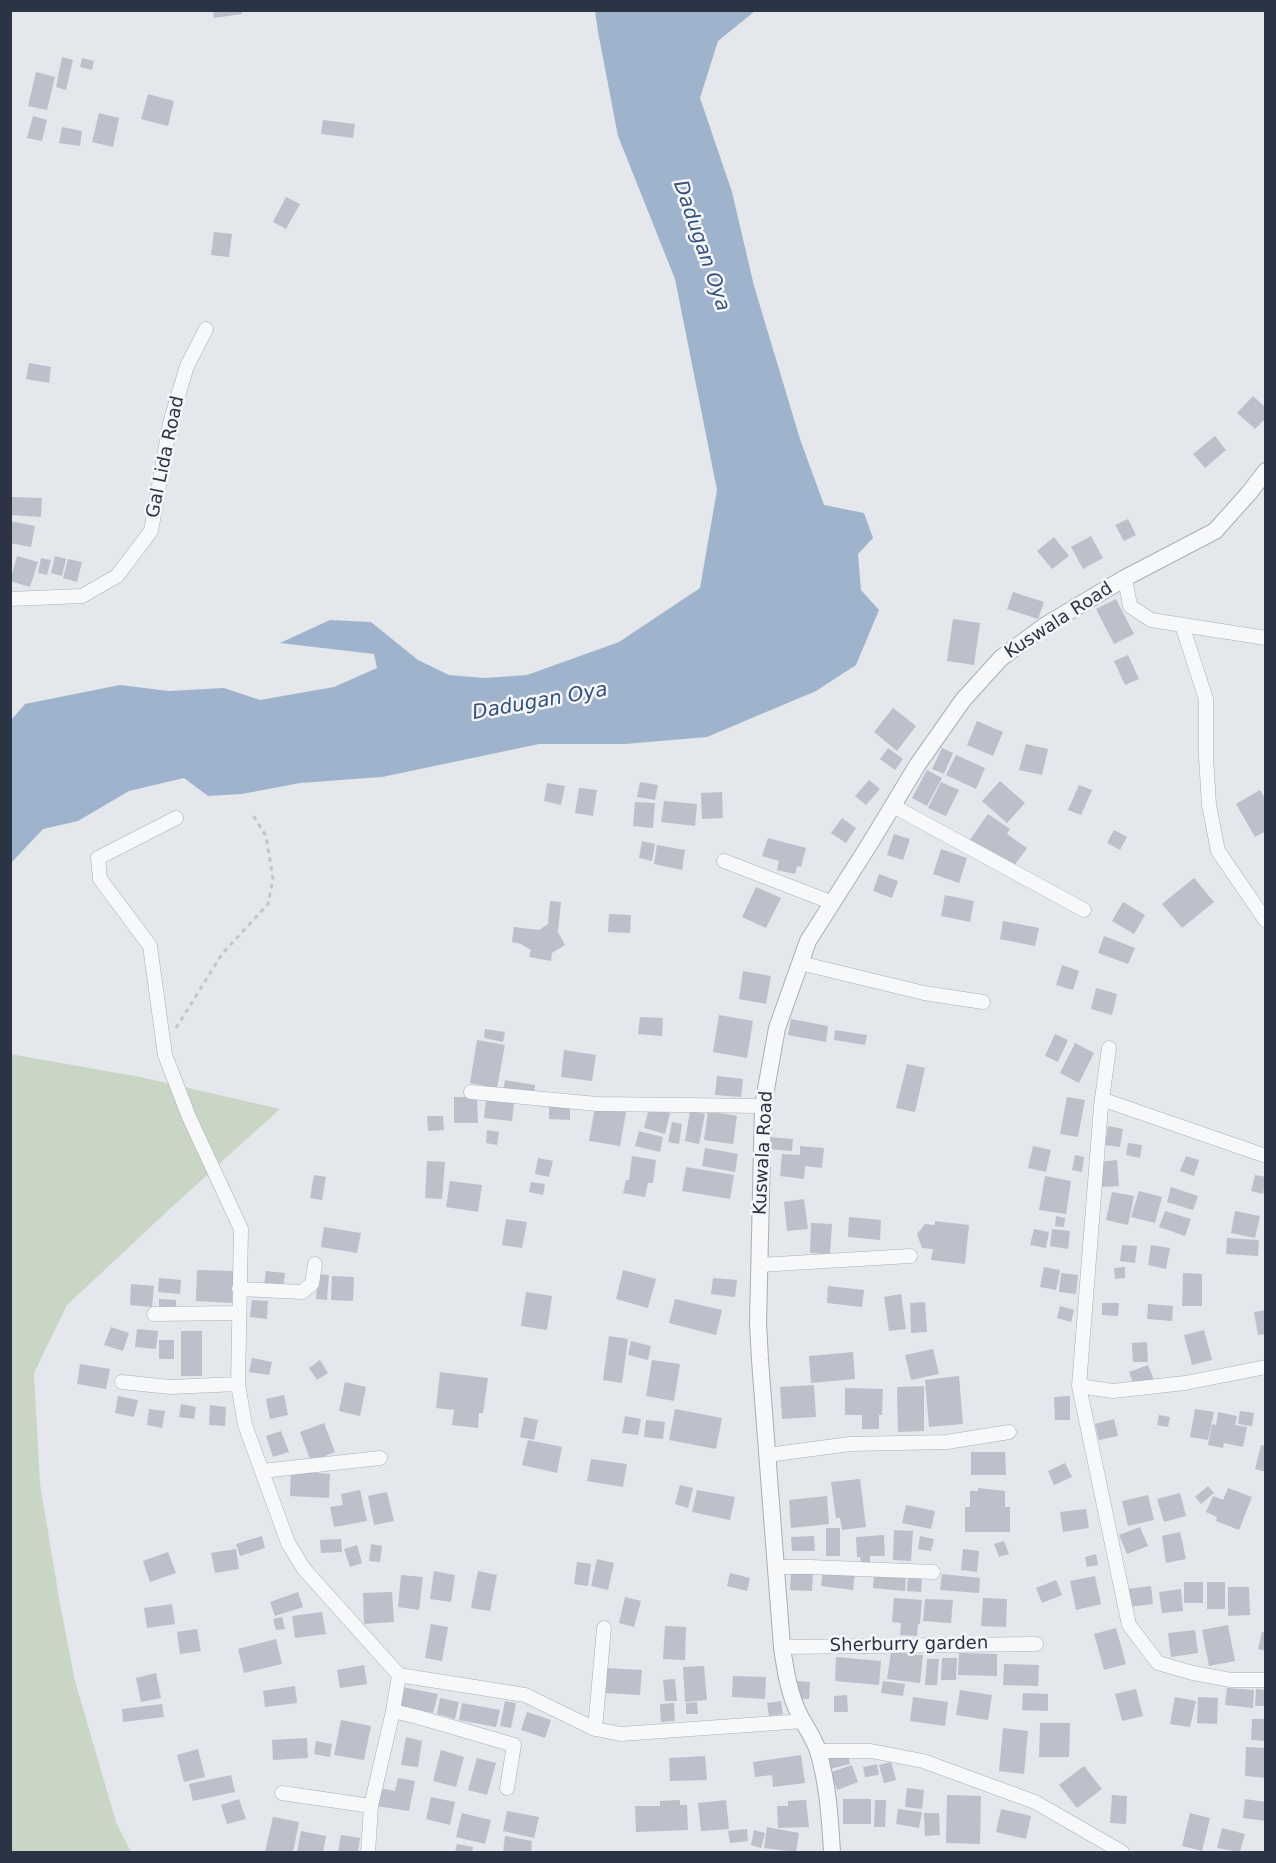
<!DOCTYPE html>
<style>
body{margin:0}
#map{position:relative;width:1276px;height:1863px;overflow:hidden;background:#e4e7ec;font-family:"DejaVu Sans",sans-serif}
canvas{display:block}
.frame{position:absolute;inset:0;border:12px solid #2b3445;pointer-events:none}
</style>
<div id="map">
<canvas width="1276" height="1863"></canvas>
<div class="frame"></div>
</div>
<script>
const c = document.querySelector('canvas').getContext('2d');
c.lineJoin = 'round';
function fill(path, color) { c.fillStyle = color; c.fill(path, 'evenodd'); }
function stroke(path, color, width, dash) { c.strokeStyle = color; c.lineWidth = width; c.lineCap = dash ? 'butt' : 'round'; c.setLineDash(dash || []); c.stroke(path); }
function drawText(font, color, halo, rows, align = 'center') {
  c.font = font + ' "DejaVu Sans",sans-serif'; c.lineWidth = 5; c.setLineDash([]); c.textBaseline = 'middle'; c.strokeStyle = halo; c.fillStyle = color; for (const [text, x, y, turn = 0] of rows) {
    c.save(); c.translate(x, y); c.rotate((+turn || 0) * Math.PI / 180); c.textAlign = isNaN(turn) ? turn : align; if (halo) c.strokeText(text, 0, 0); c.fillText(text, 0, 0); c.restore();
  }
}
fill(new Path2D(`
 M10,1054L140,1077L280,1109L173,1206L67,1305L34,1373L40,1484L60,1604L75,1681L116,1822L131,1852H11Z`), '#c9d6c5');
fill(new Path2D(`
 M595,11H755L718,41L700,98L732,192L754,286L800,439L824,505L864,513L873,538L858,554L861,590L879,610L856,665L816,691L707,737L625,744H539L382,777L300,783L242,794L208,796L184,778L129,791L78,821L43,829L11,863V720L25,704L120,685L169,691L224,688L260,700L334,687L377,668L374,654L280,643L330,620L371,622L418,660L449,675L485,678L527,675L619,642L700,588L717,490L675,279L618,136L598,32Z`), '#9fb4cc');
fill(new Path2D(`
 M213,10H242V14L214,18Z
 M62,57L73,60L66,90L56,87Z
 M82,58L94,61L92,70L80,67Z
 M36,72L55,77L47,110L28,106Z
 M148,94L174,101L168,126L141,119Z
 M99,113L119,118L113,147L92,142Z
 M33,116L47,120L42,141L27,138Z
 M323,120L355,124L353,138L321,134Z
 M62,127L82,131L80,146L59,143Z
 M286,197L300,204L286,229L273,222Z
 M214,232L232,234L229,257L211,255Z
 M29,363L51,367L49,383L26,379Z
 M1253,396L1266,408V418L1255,429L1237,413Z
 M1215,436L1226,450L1205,468L1193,454Z
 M10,497L42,498L41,517L10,515Z
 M1128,519L1136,535L1124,541L1115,525Z
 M10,521L35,526L31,547L10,543Z
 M1091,536L1103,558L1083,569L1071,547Z
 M1054,537L1069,556L1052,569L1037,551Z
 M17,556L38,562L30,587L10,581Z
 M55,556L66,559L62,576L51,573Z
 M41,558L51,560L47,575L38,573Z
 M68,559L82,562L77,582L63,578Z
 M1013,592L1044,602L1038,619L1007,609Z
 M1116,599L1134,634L1114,644L1096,609Z
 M953,619L980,623L974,665L947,661Z
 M1128,655L1139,679L1125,685L1114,661Z
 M893,708L916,726L897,751L874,732Z
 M977,721L1003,732L993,756L967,745Z
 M1026,744L1048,749L1042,775L1019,770Z
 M888,748L903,759L895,770L880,759Z
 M942,748L953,753L944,774L932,769Z
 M956,755L985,768L976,789L946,775Z
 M927,770L942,778L927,806L912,798Z
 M869,780L880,789L866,805L855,796Z
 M1000,781L1025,803L1007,823L982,801Z
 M640,782L658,785L655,800L637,797Z
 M941,782L959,790L946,816L928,808Z
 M547,783L565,786L561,805L544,801Z
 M1079,785L1092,790L1081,815L1068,810Z
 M579,788L597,790L593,816L575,813Z
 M1260,790L1266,800V831L1255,837L1236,804Z
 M722,792L723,818L702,819L701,793Z
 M664,801L697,804L695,826L661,822Z
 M635,802L655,803L653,828L633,826Z
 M988,814L1010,829L1007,834L1027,848L1012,869L969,841Z
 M842,818L856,828L846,843L831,833Z
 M1114,830L1127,837L1120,850L1107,843Z
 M894,834L910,839L903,860L887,855Z
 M768,838L806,848L801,867L797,866L795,874L777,870L779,861L762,856Z
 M642,841L655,844L652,861L639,858Z
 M657,845L685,850L682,870L654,864Z
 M941,849L967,858L959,883L933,874Z
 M879,874L898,881L892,898L873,891Z
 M1194,878L1214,902L1182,928L1162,904Z
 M756,887L781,898L766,928L742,917Z
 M945,895L974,901L970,922L941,916Z
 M550,901L561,902L558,931H556L558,932L565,945L552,953L551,961L529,957L531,950L521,944L512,942L514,927L539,930L548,924Z
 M1123,902L1145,915L1134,934L1112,921Z
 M609,914L631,915L630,933L608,932Z
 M1003,921L1039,928L1035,946L1000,939Z
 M1104,936L1135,948L1128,964L1098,953Z
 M1062,965L1079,971L1073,990L1056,985Z
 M743,971L771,976L766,1004L739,999Z
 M1096,988L1117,994L1112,1015L1091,1009Z
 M719,1015L753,1021L747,1058L713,1052Z
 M640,1017L663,1018L662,1036L638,1034Z
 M791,1019L828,1026L826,1042L788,1035Z
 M485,1029L505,1032L503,1042L484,1038Z
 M835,1030L867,1035L865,1045L834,1040Z
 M1055,1034L1068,1040L1058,1062L1045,1056Z
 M477,1040L505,1045L497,1088L470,1083Z
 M1075,1043L1094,1053L1079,1083L1060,1073Z
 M564,1050L596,1055L592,1081L561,1077Z
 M907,1064L925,1068L915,1112L896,1108Z
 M717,1076L743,1079L741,1097L715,1095Z
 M505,1080L535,1085L534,1095L503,1090Z
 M454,1097H477L478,1123H454Z
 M1067,1097L1085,1100L1078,1137L1060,1134Z
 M486,1100L514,1103L512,1121L484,1118Z
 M549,1104L570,1105V1120L549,1119Z
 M595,1107L626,1112L620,1146L589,1141Z
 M649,1108L670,1113L665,1134L644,1128Z
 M690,1111L705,1114L699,1144L685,1141Z
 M708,1111L737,1116L733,1144L704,1140Z
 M427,1116H443L444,1130L428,1131Z
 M672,1122L682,1124L679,1144L668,1142Z
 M1108,1126L1123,1129L1120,1147L1105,1145Z
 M487,1130L499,1132L497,1145L486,1143Z
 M639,1131L663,1137L660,1152L635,1146Z
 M770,1137L793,1139L792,1151L769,1149Z
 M1128,1143L1142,1145L1140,1158L1126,1155Z
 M800,1146L824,1148L822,1168L805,1166L804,1179L780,1176L782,1154L800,1155Z
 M1033,1146L1051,1150L1046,1172L1028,1168Z
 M705,1148L738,1154L735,1172L702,1166Z
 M1075,1155L1084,1157L1082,1172L1072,1170Z
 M632,1156L656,1160L653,1183H648L645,1197L623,1193L626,1180H629Z
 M1186,1156L1199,1160L1194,1176L1180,1171Z
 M538,1158L553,1161L549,1177L535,1174Z
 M1117,1160L1119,1186L1101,1187L1099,1162Z
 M427,1161L445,1162L442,1199L425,1198Z
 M686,1167L734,1175L730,1199L682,1191Z
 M314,1175L326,1177L322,1200L310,1198Z
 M1255,1175L1266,1177L1263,1194L1251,1191Z
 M1045,1176L1071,1181L1066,1214L1039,1210Z
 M450,1181L482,1185L478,1212L446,1207Z
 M531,1182L545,1184L543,1195L529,1192Z
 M1171,1187L1198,1196L1193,1210L1167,1202Z
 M1139,1191L1162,1197L1155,1223L1131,1217Z
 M1112,1192L1134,1196L1128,1225L1106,1220Z
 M804,1199L808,1229L787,1231L784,1202Z
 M1165,1211L1191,1219L1185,1236L1159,1227Z
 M1235,1211L1260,1216L1255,1238L1231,1233Z
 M1056,1216L1065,1218L1064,1227L1055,1226Z
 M849,1217L881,1220L880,1240L848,1237Z
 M506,1219L527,1222L522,1248L502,1245Z
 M935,1221L969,1225L965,1264L931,1260L933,1249L922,1248L917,1234L925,1224L935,1225Z
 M811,1223L832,1224L830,1254L810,1253Z
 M324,1227L361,1233L357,1253L321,1247Z
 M1034,1229L1049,1232L1046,1248L1030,1245Z
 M1052,1229L1070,1231L1068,1249L1050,1246Z
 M1227,1238L1259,1240L1258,1256L1226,1254Z
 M1122,1245L1137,1246L1135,1263L1120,1261Z
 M1151,1245L1170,1248L1166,1269L1148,1265Z
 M1044,1267L1060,1270L1056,1290L1040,1287Z
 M1125,1267V1278L1115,1279L1114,1268Z
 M197,1270L234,1271L233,1303L196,1301Z
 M623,1270L656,1279L648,1308L616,1299Z
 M266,1271L285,1273L283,1287L264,1285Z
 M1061,1273L1078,1275L1076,1294L1059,1292Z
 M1183,1273L1202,1274V1306H1182Z
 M318,1274L329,1275L327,1300L316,1299Z
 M332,1276L354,1277L353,1301L331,1300Z
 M159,1278L181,1280L180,1294L158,1292Z
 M713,1278L737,1280L735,1297L711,1294Z
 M131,1284L154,1286L152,1307L130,1305Z
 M828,1286L864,1290L862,1307L827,1303Z
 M526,1292L552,1296L547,1330L521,1326Z
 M901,1294L906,1329L889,1331L884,1297Z
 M159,1299L176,1300V1310L159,1309Z
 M675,1299L722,1310L716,1335L669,1323Z
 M252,1300L268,1301L267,1319L250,1317Z
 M925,1302L927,1332L911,1333L910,1303Z
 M1102,1303H1119L1118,1316L1102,1315Z
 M1148,1304L1173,1306L1172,1321L1147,1319Z
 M1060,1306L1074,1310L1071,1322L1057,1318Z
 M1266,1310V1334L1258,1335L1254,1312Z
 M111,1327L129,1333L123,1351L104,1345Z
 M137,1329L158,1331L156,1349L135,1347Z
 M1204,1330L1212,1360L1192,1365L1184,1335Z
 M181,1331H202V1376H181Z
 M609,1336L628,1339L622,1383L603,1380Z
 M159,1340H174V1359H159Z
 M631,1341L651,1346L648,1360L628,1355Z
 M1147,1342L1148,1362H1133L1132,1343Z
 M933,1349L939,1374L911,1380L905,1355Z
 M853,1352L855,1379L811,1383L809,1356Z
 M252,1358L272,1362L269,1375L249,1372Z
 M320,1360L328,1373L317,1380L309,1368Z
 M652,1360L680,1364L674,1401L646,1396Z
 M80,1364L110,1369L106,1389L77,1384Z
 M1148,1365L1154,1380L1135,1388L1129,1372Z
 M440,1372L488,1378L483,1413H479L478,1428L452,1425L454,1410L436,1408Z
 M959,1376L963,1424L929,1427L925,1380Z
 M345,1382L366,1387L360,1416L339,1411Z
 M814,1385L816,1417L782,1419L780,1387Z
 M924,1386V1431L898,1432L897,1387Z
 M845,1388L883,1389L882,1415H879V1429H862V1415H845Z
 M284,1395L288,1415L270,1419L266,1399Z
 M118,1396L138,1400L134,1417L115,1413Z
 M1070,1396V1420H1055L1054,1397Z
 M181,1404L196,1407L194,1419L179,1417Z
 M210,1405L226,1407L225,1426L209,1425Z
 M149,1409L165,1411L162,1428L147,1425Z
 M675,1409L722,1418L716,1449L669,1440Z
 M1195,1409L1214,1412L1208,1440L1190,1437Z
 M1240,1411L1254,1413L1252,1426L1238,1424Z
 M1218,1412L1237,1416L1235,1425L1247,1427L1243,1447L1224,1443L1223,1448L1208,1445L1212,1424L1216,1425Z
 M1159,1415L1170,1417L1168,1427L1157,1425Z
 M625,1416L641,1419L638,1435L622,1433Z
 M524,1417L538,1420L534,1440L520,1437Z
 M1114,1419L1118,1436L1099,1440L1095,1424Z
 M646,1420L665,1422L663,1439L644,1437Z
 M324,1423L335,1452L311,1462L300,1432Z
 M281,1431L289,1452L273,1457L266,1436Z
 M528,1440L562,1447L557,1473L522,1465Z
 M1261,1445L1266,1446V1472L1255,1469Z
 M971,1452H1005L1006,1475H971Z
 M591,1459L627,1464L623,1487L587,1481Z
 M1065,1463L1072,1477L1054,1485L1048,1471Z
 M291,1471L330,1474L329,1498L290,1496Z
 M860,1479L866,1527L842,1530L840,1518H836L831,1482Z
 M680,1485L693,1488L688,1508L675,1504Z
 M1208,1486L1214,1493L1201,1504L1195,1497Z
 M978,1488L1005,1491V1507H1010V1532H965V1507H970V1491H978Z
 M1228,1488L1252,1497L1239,1530L1216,1521L1217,1517L1206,1512L1213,1496L1223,1500Z
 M360,1490L367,1521L334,1527L330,1507L343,1505L341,1494Z
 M697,1490L735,1497L730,1520L692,1512Z
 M387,1492L394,1521L374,1525L368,1496Z
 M1180,1493L1186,1516L1164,1522L1157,1499Z
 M1148,1495L1154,1520L1128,1526L1122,1501Z
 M827,1496L829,1524L791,1528L789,1500Z
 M906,1505L935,1511L931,1529L902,1523Z
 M1086,1509L1089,1528L1063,1532L1060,1512Z
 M1140,1527L1148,1546L1127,1554L1119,1535Z
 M826,1528H840V1556H826Z
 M894,1530L913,1531L911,1561L893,1560Z
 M1180,1532L1186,1559L1166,1563L1162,1536Z
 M884,1535L885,1556H870V1564H861L860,1557H857L856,1537Z
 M262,1536L265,1548L240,1556L236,1544Z
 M814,1536L815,1551H792L791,1537Z
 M920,1536L934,1539L931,1551L918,1549Z
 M341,1539L342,1552L321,1553L320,1540Z
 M1004,1541L1009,1554L999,1557L994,1544Z
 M371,1544L382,1546L380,1562L369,1561Z
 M357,1545L362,1563L350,1567L344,1549Z
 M236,1549L239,1569L215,1573L211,1553Z
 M963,1549L979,1551L977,1572L961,1570Z
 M168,1552L176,1573L150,1582L143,1561Z
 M1096,1554L1098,1565L1087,1567L1085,1557Z
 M597,1559L614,1563L608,1590L591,1586Z
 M577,1562L591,1564L588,1586L574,1584Z
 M823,1569L855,1573L853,1590L821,1586Z
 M434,1571L455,1575L451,1602L430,1599Z
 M478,1571L497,1575L490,1611L471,1608Z
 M791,1571L813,1572L812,1591L790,1590Z
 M730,1573L750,1578L747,1591L727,1586Z
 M874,1573L906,1575L905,1591L873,1588Z
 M942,1574L980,1578L979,1593L940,1590Z
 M401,1575L423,1577L419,1610L398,1607Z
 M908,1575L922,1577L921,1592L907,1591Z
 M1095,1576L1101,1604L1076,1610L1070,1581Z
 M1056,1580L1062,1595L1042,1603L1036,1588Z
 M1184,1582H1203V1603H1184Z
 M1207,1582H1225V1609H1207Z
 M1151,1586L1153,1604L1129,1607L1127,1589Z
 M1228,1587H1249L1250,1615L1228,1616Z
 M1181,1589L1183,1611L1162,1613L1159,1592Z
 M298,1592L303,1607L275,1616L270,1602Z
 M392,1592L394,1622L364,1624L363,1593Z
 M625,1597L641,1601L634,1627L619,1623Z
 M894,1598L922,1600L920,1624H918L917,1636L900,1635L901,1623L892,1622Z
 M983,1598L1007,1599L1006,1627L981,1626Z
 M925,1599L953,1600L951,1623L923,1621Z
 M172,1604L175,1624L147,1628L144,1608Z
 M322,1612L326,1634L295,1638L292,1616Z
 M282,1617L285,1629L276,1630L273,1619Z
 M431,1624L448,1627L442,1661L425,1658Z
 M1228,1625L1235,1661L1209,1666L1202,1630Z
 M665,1626L686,1627L685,1660L663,1659Z
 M1116,1628L1126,1664L1104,1670L1094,1634Z
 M197,1629L201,1651L180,1654L177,1632Z
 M1195,1630L1198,1653L1171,1657L1168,1633Z
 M1262,1632L1266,1633V1651L1258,1649Z
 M276,1639L282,1664L244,1673L238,1649Z
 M891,1652L923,1655L920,1683L887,1679Z
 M959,1653L997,1654V1676L958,1675Z
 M836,1657L881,1661L879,1685L835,1681Z
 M942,1658H957L956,1680H941Z
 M927,1659H939L937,1685H925Z
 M1004,1664L1039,1665L1038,1686L1003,1685Z
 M364,1665L367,1684L340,1688L337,1670Z
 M704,1666L707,1700L685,1702L683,1667Z
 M607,1668L642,1670L640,1695L606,1693Z
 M156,1673L161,1698L141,1702L136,1678Z
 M733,1676L766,1677L765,1699L732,1697Z
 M675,1679L677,1701H665L663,1680Z
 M797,1681L810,1682L809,1699H797Z
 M883,1681L905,1684L903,1696L881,1693Z
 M295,1686L297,1703L265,1707L263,1691Z
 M402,1687L438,1694L433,1713L397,1705Z
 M1227,1688L1254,1690L1253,1708L1225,1705Z
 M1136,1689L1143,1716L1122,1721L1115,1694Z
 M1256,1689L1266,1690V1706H1255Z
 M960,1690L992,1695L988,1720L956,1715Z
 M1023,1693L1048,1694V1711L1022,1710Z
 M847,1695L848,1712H834V1696Z
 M913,1697L948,1702L945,1726L910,1721Z
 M1175,1697L1196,1701L1190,1727L1170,1724Z
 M1198,1697L1218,1698L1217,1724L1197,1723Z
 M440,1698L459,1702L455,1719L437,1714Z
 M505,1701L516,1703L511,1728L500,1726Z
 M781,1701L783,1714L769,1716L767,1703Z
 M697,1702L698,1714H686V1703Z
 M462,1703L500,1710L496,1727L459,1720Z
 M674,1703L675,1721L661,1722L660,1704Z
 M162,1704L164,1717L123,1722L122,1709Z
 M527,1712L551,1720L545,1738L521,1730Z
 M1252,1719H1266V1741L1251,1740Z
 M341,1720L371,1726L364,1760L334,1755Z
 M1040,1723H1070L1069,1757H1039Z
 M1003,1728L1028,1731L1024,1774L999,1771Z
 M406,1737L422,1741L418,1767L401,1765Z
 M307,1738L308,1758L273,1760L272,1740Z
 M316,1741L332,1744L330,1757L314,1754Z
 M1246,1747L1266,1748V1778L1245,1776Z
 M198,1749L205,1777L184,1782L177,1755Z
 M441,1750L464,1757L456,1787L433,1781Z
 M848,1754L850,1764L830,1769L827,1759Z
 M801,1755L805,1783L773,1787L772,1775L755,1777L753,1762Z
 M705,1756L707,1780L670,1781L669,1758Z
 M477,1758L496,1763L487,1795L468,1790Z
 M891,1762L896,1780L884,1783L879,1765Z
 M877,1764L879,1775L865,1777L863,1767Z
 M852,1765L858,1782L837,1790L831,1772Z
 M1084,1766L1102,1789L1077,1808L1059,1785Z
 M231,1775L235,1792L193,1801L189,1784Z
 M398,1778L415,1781L409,1811L376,1806L379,1788L395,1791Z
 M907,1788L924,1790L922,1809L905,1807Z
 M947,1795L981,1796L980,1844L946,1843Z
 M1112,1795L1127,1796L1126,1824L1110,1823Z
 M431,1797L455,1802L450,1825L426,1819Z
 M239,1799L246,1819L227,1824L221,1805Z
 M843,1799H871V1824H843Z
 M1245,1799L1266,1802V1821L1243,1818Z
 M680,1800V1805H687L688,1830L636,1832L635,1806H660V1801Z
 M726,1800L729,1829L701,1831L698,1803Z
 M806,1800L809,1827L778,1828L777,1806H788V1801Z
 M875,1800H886L885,1827H874Z
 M898,1809L922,1812L919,1828L896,1824Z
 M1001,1809L1031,1816L1026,1839L996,1832Z
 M507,1811L539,1817L534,1838L503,1831Z
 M462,1813L491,1820L485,1844L456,1837Z
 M924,1813H939L940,1835L925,1836Z
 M1190,1813L1210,1818L1202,1851L1182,1846Z
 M273,1817L299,1822L293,1852H265Z
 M767,1827L799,1833L796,1852L764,1848Z
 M1222,1828L1245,1834L1240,1852L1217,1848Z
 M747,1829L748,1841L730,1843L728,1831Z
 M754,1830L765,1833L761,1848L751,1845Z
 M301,1831L326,1836L323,1852H297Z
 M341,1835L360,1838L358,1852H338Z
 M505,1836L532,1841L531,1852H503Z
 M457,1844L473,1847L472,1852H455Z`), '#bbc0ca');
const minor = new Path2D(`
 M1125,578L1130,606L1151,620L1266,638
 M10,599L82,596L117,576L151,531L170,423L187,366L206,329
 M1182,625L1206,699V756L1209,805L1218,851L1266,921
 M893,806L1084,910
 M176,818L98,858L100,879L150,946L165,1055L189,1117L241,1229L238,1384L245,1425L288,1543L304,1569L399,1675L525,1695L595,1729L621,1734L804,1721
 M724,861L833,903
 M800,963L924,993L983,1002
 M1109,1048L1101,1106L1079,1386L1129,1625L1158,1663L1193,1673L1231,1680H1266
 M471,1092L597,1104L763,1106
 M1101,1106L1107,1101L1266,1156
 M759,1265L910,1256
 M239,1289L302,1292L312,1284L315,1264
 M154,1314L239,1313
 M122,1382L170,1387L238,1384
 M1079,1386L1113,1391L1185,1383L1266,1367
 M768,1455L850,1444L947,1442L1009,1432
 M262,1471L380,1458
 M775,1567H810L933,1572
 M782,1647L1036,1644
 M393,1711L418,1717L514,1745L507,1788
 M595,1729L604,1628
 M818,1751H871L923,1761L1035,1802L1122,1852
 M282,1793L371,1806
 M368,1852L371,1806L393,1711L399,1675`);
const tertiary = new Path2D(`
 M832,1852C830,1819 828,1784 818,1751C814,1738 805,1726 799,1714C789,1694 785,1669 782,1647L760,1360L758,1323L763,1106L777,1028L808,941L869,845L918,764L963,700L1001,658L1046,625L1125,578L1215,531L1249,493L1266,471`);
stroke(minor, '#a9aeb7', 15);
stroke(tertiary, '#a9aeb7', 18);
stroke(new Path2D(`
 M176,1028L222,954L268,904L273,879L266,836L253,815`), '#c2c5cb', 3, [4.5, 4.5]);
stroke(minor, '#f7f8fa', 14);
stroke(tertiary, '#f7f8fa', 16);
drawText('18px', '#2b3445', '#f4f6f9', [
 ["Gal Lida Road",166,457,-78],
 ["Kuswala Road",1059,621,-33],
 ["Kuswala Road",764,1153,-87],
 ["Sherburry garden",909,1645,-1]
]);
drawText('italic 20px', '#34527a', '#f4f6f9', [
 ["Dadugan Oya",701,246,71],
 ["Dadugan Oya",540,702,-10]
]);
</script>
